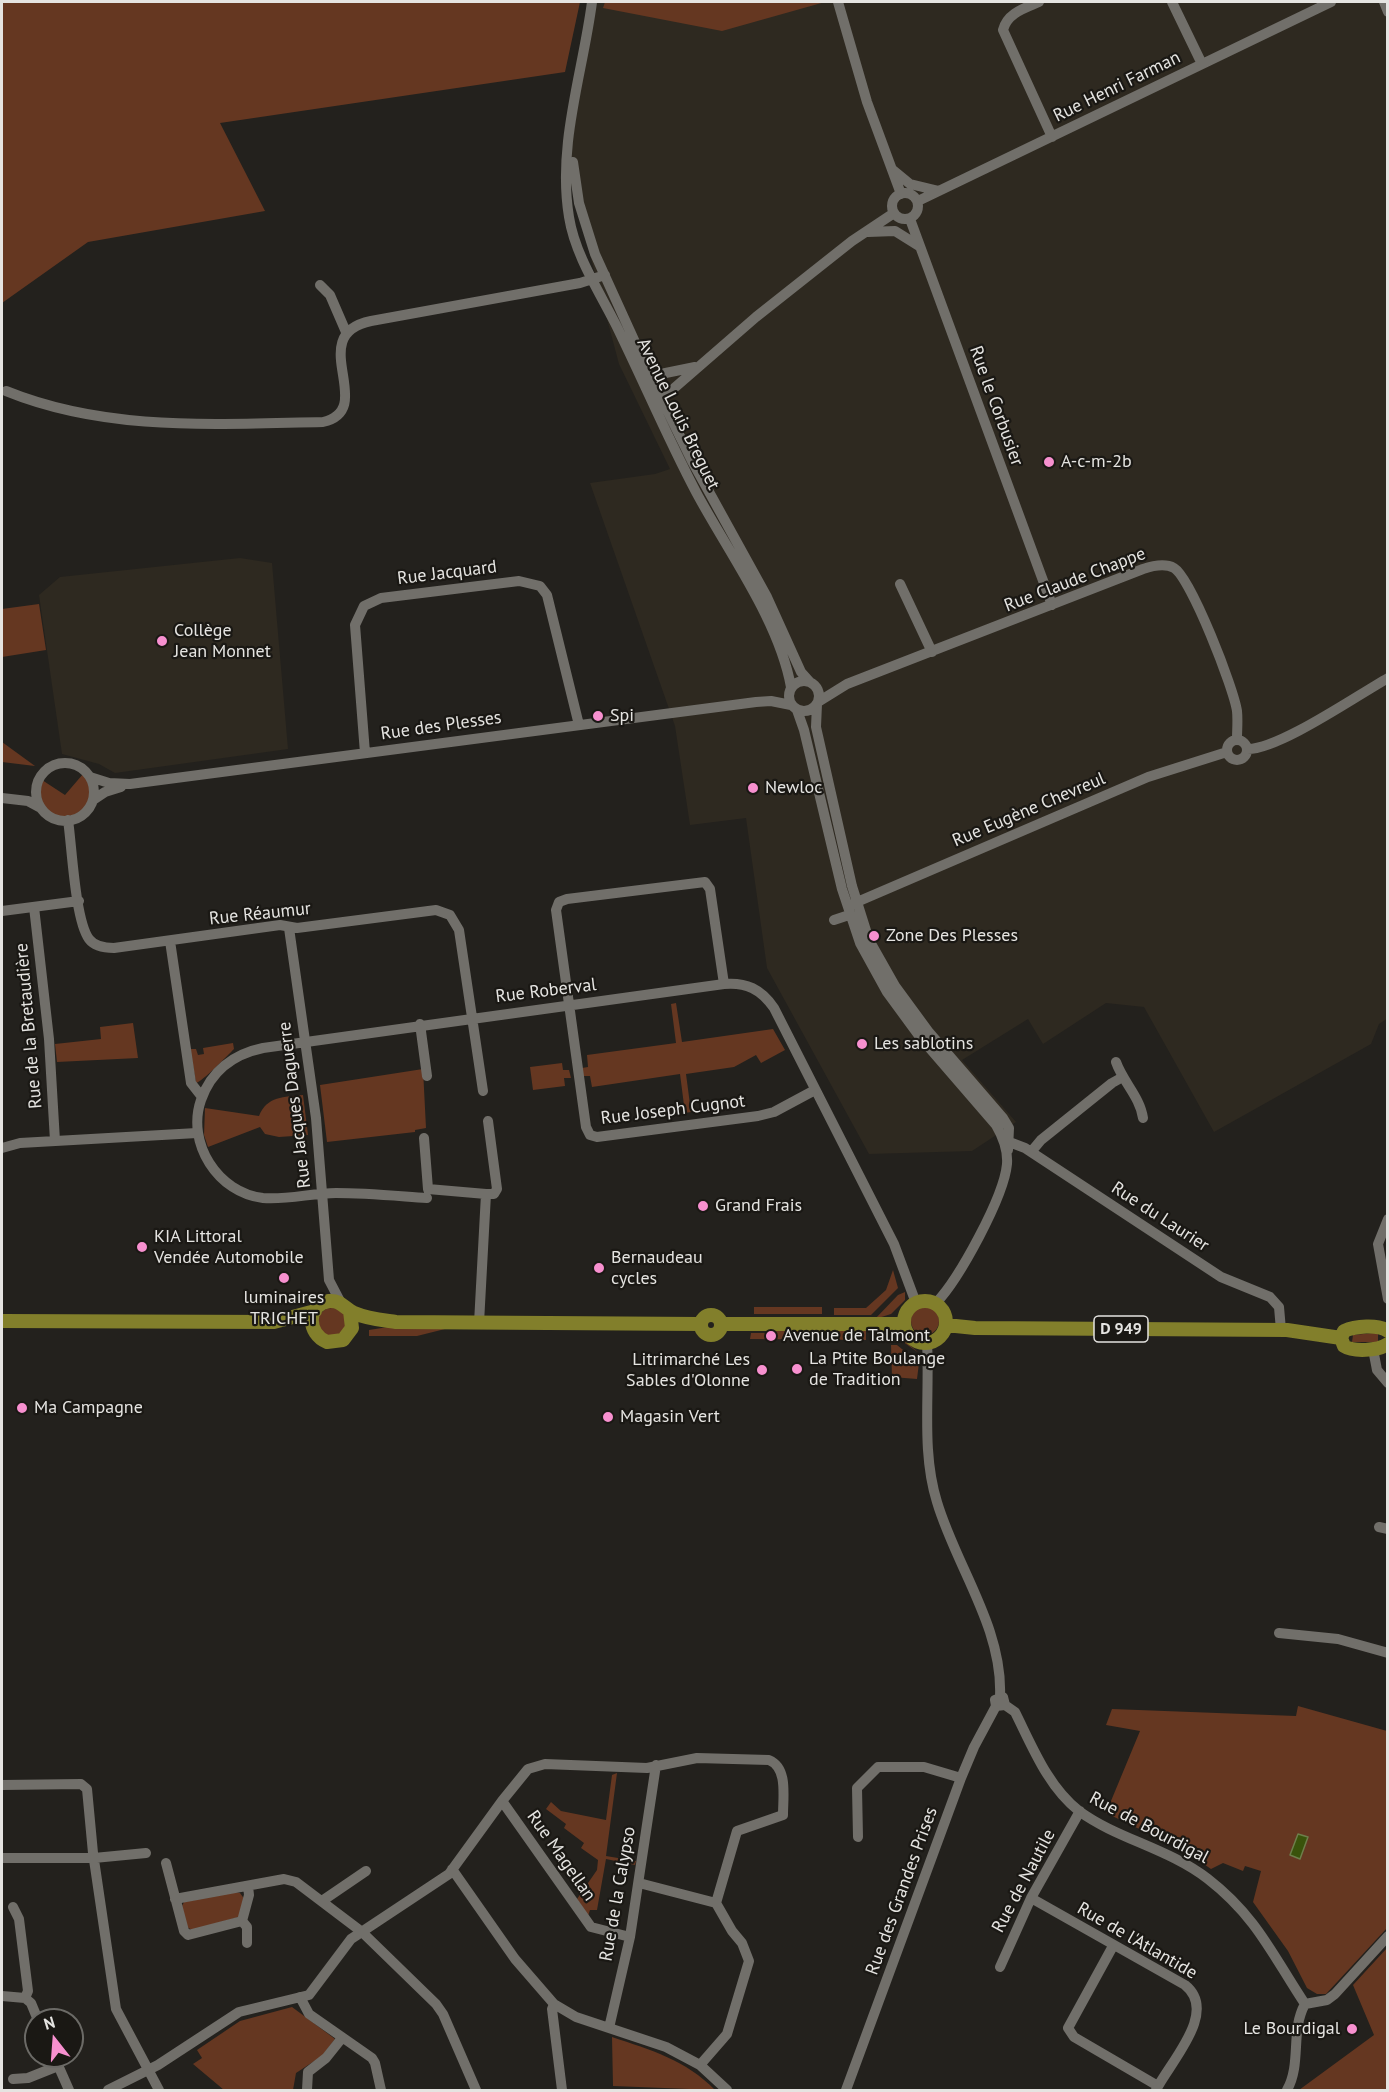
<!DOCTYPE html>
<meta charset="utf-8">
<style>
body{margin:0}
#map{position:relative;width:1389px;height:2092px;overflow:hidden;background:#23211d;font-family:"PT Sans",sans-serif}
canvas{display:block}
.frame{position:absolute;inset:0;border:3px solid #e5e4e1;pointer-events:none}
.north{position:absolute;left:24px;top:2008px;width:60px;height:60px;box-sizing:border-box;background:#1a1814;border:2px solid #6b6a66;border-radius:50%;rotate:343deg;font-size:16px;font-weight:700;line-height:24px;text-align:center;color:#e5e4e1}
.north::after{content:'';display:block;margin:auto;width:21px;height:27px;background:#f790cf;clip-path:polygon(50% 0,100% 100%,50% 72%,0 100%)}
</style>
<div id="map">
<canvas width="1389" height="2092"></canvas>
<div class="frame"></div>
<div class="north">N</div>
</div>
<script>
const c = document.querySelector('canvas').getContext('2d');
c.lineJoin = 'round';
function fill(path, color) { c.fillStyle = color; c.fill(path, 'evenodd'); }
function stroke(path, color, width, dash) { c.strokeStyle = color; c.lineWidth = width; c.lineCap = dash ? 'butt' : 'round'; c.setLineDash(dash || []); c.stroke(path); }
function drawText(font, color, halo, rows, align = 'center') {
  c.font = font + ' "PT Sans",sans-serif'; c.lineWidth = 4.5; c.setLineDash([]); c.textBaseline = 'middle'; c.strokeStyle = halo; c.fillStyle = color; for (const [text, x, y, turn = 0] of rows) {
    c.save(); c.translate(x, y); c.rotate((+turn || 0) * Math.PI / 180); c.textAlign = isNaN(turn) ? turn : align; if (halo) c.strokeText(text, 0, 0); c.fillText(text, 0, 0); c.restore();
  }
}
fill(new Path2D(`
 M592,2H1387L1388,1018L1379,1024L1371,1044L1214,1132L1144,1007L1106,1003L1043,1044L1028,1019L962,1060L1016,1122L972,1151L869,1154L767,968L746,818L690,825L675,726L590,483L655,474L670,469L619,364L568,172Z
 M240,558L272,563L288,749L115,773L99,764L62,754L39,595L60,577Z`), '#2e2920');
fill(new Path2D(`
 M2,2H580L565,72L220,123L265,211L88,242L2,303Z
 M605,2H825L722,31L603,8Z
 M39,604L46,650L2,657V609Z
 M2,742L35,766L2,762Z
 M83,774C115,818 29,840 42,780L65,795Z
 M676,1003L682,1042L773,1029L785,1050L761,1063L756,1055L734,1067L686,1074L691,1112L685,1113L680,1074L592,1087L590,1076H583L582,1068L588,1067L587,1055L676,1043L671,1004Z
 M133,1023L138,1058L57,1062L55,1044L101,1039L100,1027Z
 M233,1043L234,1049C228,1055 202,1082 196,1083L190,1049H196L198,1055L204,1054L203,1048Z
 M562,1063L563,1070H569L571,1078H564L565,1086L533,1090L530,1067Z
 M423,1069L426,1128L415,1130V1132L327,1142L320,1085Z
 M303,1095L308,1135L279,1137L265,1134L260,1127L208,1147L204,1135L205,1108L259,1116C267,1096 284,1097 303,1095Z
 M893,1270L898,1288L871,1315H834V1308H866L886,1290Z
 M905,1292V1300L891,1314L875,1319L898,1295Z
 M911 1321a14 14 0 1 1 28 0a14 14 0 1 1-28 0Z
 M754,1307H822V1314H754Z
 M318 1322a14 14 0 1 1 28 0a14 14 0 1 1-28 0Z
 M388,1327L445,1329L417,1336H369V1330Z
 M767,1329L866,1330V1340L750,1339L751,1333H767Z
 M875,1330L900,1337L919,1353L899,1339L875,1340Z
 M1374,1333L1378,1334V1342H1352L1353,1335Z
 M891,1345H897L919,1363L917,1379L892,1377Z
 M1298,1706L1387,1731V1928L1326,1994H1317L1307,1988L1288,1951L1253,1902L1261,1871L1245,1866L1243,1871L1223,1863L1211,1869L1185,1851L1106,1813L1140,1731L1106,1725L1112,1709L1296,1716Z
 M617,1773L606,1856L636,1861L635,1865L606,1859L597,1910H590L588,1916L577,1899L597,1870L598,1860L581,1848L584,1843L564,1828L566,1824L546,1809L551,1802L561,1811L606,1820L612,1775Z
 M234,1892L240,1893L245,1900L239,1917L192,1930L187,1927L182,1906L184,1902Z
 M1387,1948V2090H1299L1374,2035L1353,1985Z
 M292,2007L335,2039L322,2056L296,2073L293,2090H224L193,2064L202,2058L197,2050L240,2021Z
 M612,2037C651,2050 686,2060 715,2090L613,2086Z`), '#653721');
const water = new Path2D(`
 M1298,1834L1308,1837L1300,1859L1290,1855Z`);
fill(water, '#39530b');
stroke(water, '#6d7e4b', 1.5);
stroke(new Path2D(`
 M592,2C583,72 557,145 569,217C575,255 599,291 616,325C643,380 667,437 696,492C728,552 779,620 791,687
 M838,2L867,102L901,194
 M1039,2C1025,8 1007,13 1003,30L1052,137
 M1172,2L1202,64
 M1384,2L1388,12
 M573,162L579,203L595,254L650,375L692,461L767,597L801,672L810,682
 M893,170L910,184L939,191
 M892 206a13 13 0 1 1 26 0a13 13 0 1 1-26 0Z
 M918,201L1331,2
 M910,219L1052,605
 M868,232L895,231L919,246
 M320,285L330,295L346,332
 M646,377L695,367
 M6,391C107,432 216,424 323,422C379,409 303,335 371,321L580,283L605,275
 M657,403L756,317L852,241L894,213
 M900,584L932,652
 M789 696a15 15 0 1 1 30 0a15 15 0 1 1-30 0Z
 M818,702L847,684L1143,569C1152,566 1165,563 1174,568C1191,578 1234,689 1237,711C1238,720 1237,730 1237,739
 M817,704L816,727L852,886L869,940L895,986L928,1031L1003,1118L1009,1128L1008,1150
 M797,710L804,730L842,889L860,943L887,992L920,1037L996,1125C1003,1137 1008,1150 1007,1164C1004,1197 959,1279 936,1303
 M1227 750a10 10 0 1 1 20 0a10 10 0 1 1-20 0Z
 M1247,749C1278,750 1356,696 1388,678
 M365,753L355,625L364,606L381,598L519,581L540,586L547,595L579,725
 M36 792a29 29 0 1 1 58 0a29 29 0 1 1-58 0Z
 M90,777L109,783L130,784L756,702L771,701L791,705
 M2,798L28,801L41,808
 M93,800L105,792L121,787
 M68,820C72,847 75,920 89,939C95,947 105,948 114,948L280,925L297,928L436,910L450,915L459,930L483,1091
 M850,905L1148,777L1227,752
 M34,907L49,1039L55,1141
 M2,911L79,901
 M834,920L849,915
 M289,928L316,1118L329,1280L341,1303
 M170,941L191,1083L202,1097
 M724,984L710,889L705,882L567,899L559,902L556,910L586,1127L590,1135L597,1137L758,1116L774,1112L815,1090
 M420,1024L427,1076
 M1116,1062C1123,1082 1140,1097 1143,1118
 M424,1138L428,1189L486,1194L479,1323
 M1004,1140L1025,1148L1221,1277L1270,1297L1279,1307L1281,1330
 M2,1148L20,1143L197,1133
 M1031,1152L1041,1140L1112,1083L1121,1078
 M486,1194H494L497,1189L488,1121
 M427,1198C397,1196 366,1193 336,1193C312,1193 288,1200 263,1198C218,1193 186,1143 201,1100C211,1071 234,1054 263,1048L724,984C746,982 761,989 774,1008L894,1244L916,1303
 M1388,1219L1378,1244L1388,1299
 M927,1342C930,1395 921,1451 937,1502C956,1566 1003,1628 1000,1696
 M1373,1349L1377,1370L1388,1383
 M1379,1527L1388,1529
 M1279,1633L1338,1639L1388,1653
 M1005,1705L1015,1712C1032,1746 1048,1787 1079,1811C1117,1839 1168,1848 1208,1879C1257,1917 1273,1956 1305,2004
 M2,1785L81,1784L87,1789L93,1853L116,2009L159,2090
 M502,1801L591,1927L630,1937
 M858,1837L857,1788L878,1767H924L961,1778
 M2,1858H94L146,1853
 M166,1863L184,1931L188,1935L242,1921L249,1895L248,1886
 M452,1869L515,1959L554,2004L576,2017L666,2047L700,2065L727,2090
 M639,1883L716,1903
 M1031,1898L1185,1985C1219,2012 1170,2062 1156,2090
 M175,1899L284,1879L296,1882L362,1932L436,2004L443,2014L476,2090
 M322,1901L366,1871
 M13,1907L19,1919L28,1991L25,1998
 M242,1921L247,1927V1943
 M1113,1946L1068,2028L1074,2037L1158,2086
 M1000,1967L1031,1898L1080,1811
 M2,1996L25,1998L31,2003L38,2020
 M300,1997L309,2014L372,2058L375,2063L381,2090
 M554,2004L552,2009L562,2090
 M1305,2004L1327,2000L1335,1994L1388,1936
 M609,2028L630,1937L656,1765
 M54,2056L69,2090
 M13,2079L28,2078L58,2066
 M108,2090L158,2065L239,2012L309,1995L351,1939L449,1874L502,1801L528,1769L545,1764L647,1768L697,1758L769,1760C788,1768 783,1796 783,1815L737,1831L716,1903L732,1931L742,1943L749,1961L727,2034L700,2065
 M307,2090L308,2072L326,2058L342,2038
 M846,2090L961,1778L974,1747L996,1706L995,1700L1003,1697L1005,1705L996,1706
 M1287,2090C1302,2063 1290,2031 1305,2004`), '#716f6a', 10);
stroke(new Path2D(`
 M904 1322a21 21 0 1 1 42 0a21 21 0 1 1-42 0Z
 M350,1311L352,1328L343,1340L327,1342C307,1334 306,1305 329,1301C341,1300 345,1309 354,1313C368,1319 382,1320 396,1322L700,1324
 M701 1325a10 10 0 1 1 20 0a10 10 0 1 1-20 0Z
 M2,1321L274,1322L315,1311
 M721,1324H904
 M946,1325L975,1328L1287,1330L1341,1338
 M1388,1331C1378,1324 1355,1326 1344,1331L1341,1338L1344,1346C1353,1352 1378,1351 1388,1344`), '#827f2b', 14);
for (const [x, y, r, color] of [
 [1049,462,6,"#f790cf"],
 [162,641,6,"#f790cf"],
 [598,716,6,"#f790cf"],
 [753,788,6,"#f790cf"],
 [874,936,6,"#f790cf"],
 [862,1044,6,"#f790cf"],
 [703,1206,6,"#f790cf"],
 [142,1247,6,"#f790cf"],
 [599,1268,6,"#f790cf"],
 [284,1278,6,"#f790cf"],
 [771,1336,6,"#f790cf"],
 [797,1369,6,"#f790cf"],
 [762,1370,6,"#f790cf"],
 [22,1408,6,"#f790cf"],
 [608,1417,6,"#f790cf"],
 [1352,2029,6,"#f790cf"]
]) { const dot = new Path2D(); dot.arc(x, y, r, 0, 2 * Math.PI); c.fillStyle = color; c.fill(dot); stroke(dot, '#1a1814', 2); }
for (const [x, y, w] of [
 [1121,1329,54]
]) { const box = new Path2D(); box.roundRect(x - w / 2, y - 13, w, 26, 4.5); c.fillStyle = '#1a1814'; c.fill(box); stroke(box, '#e5e4e1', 1.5); }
drawText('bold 16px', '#e5e4e1', null, [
 ["D 949",1121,1329]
]);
drawText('18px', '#e5e4e1', '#1a1814', [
 ["Rue Henri Farman",1117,87,-26],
 ["Rue le Corbusier",996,406,70],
 ["Avenue Louis Breguet",678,414,64],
 ["Rue Jacquard",447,573,-7],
 ["Rue Claude Chappe",1075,580,-21],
 ["Rue des Plesses",441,726,-8],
 ["Rue Eugène Chevreul",1029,810,-23],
 ["Rue Réaumur",260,914,-6],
 ["Rue Roberval",546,991,-7],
 ["Rue de la Bretaudière",29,1026,-95],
 ["Rue Jacques Daguerre",295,1105,-97],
 ["Rue Joseph Cugnot",673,1110,-7],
 ["Rue du Laurier",1160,1217,33],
 ["Rue de Bourdigal",1149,1828,28],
 ["Rue Magellan",561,1856,55],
 ["Rue de Nautile",1024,1881,-62],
 ["Rue des Grandes Prises",902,1891,-70],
 ["Rue de la Calypso",618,1894,-80],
 ["Rue de l'Atlantide",1137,1941,30]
]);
drawText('18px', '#e5e4e1', '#1a1814', [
 ["A-c-m-2b",1061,462],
 ["Collège",174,631],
 ["Jean Monnet",174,652],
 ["Spi",610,716],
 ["Newloc",765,788],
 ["Zone Des Plesses",886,936],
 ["Les sablotins",874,1044],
 ["Grand Frais",715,1206],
 ["KIA Littoral",154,1237],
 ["Vendée Automobile",154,1258],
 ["Bernaudeau",611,1258],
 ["cycles",611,1279],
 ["luminaires",284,1298,"center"],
 ["TRICHET",284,1319,"center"],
 ["Avenue de Talmont",783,1336],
 ["La Ptite Boulange",809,1359],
 ["de Tradition",809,1380],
 ["Litrimarché Les",750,1360,"right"],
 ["Sables d'Olonne",750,1381,"right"],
 ["Ma Campagne",34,1408],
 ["Magasin Vert",620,1417],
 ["Le Bourdigal",1340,2029,"right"]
], 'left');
</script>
